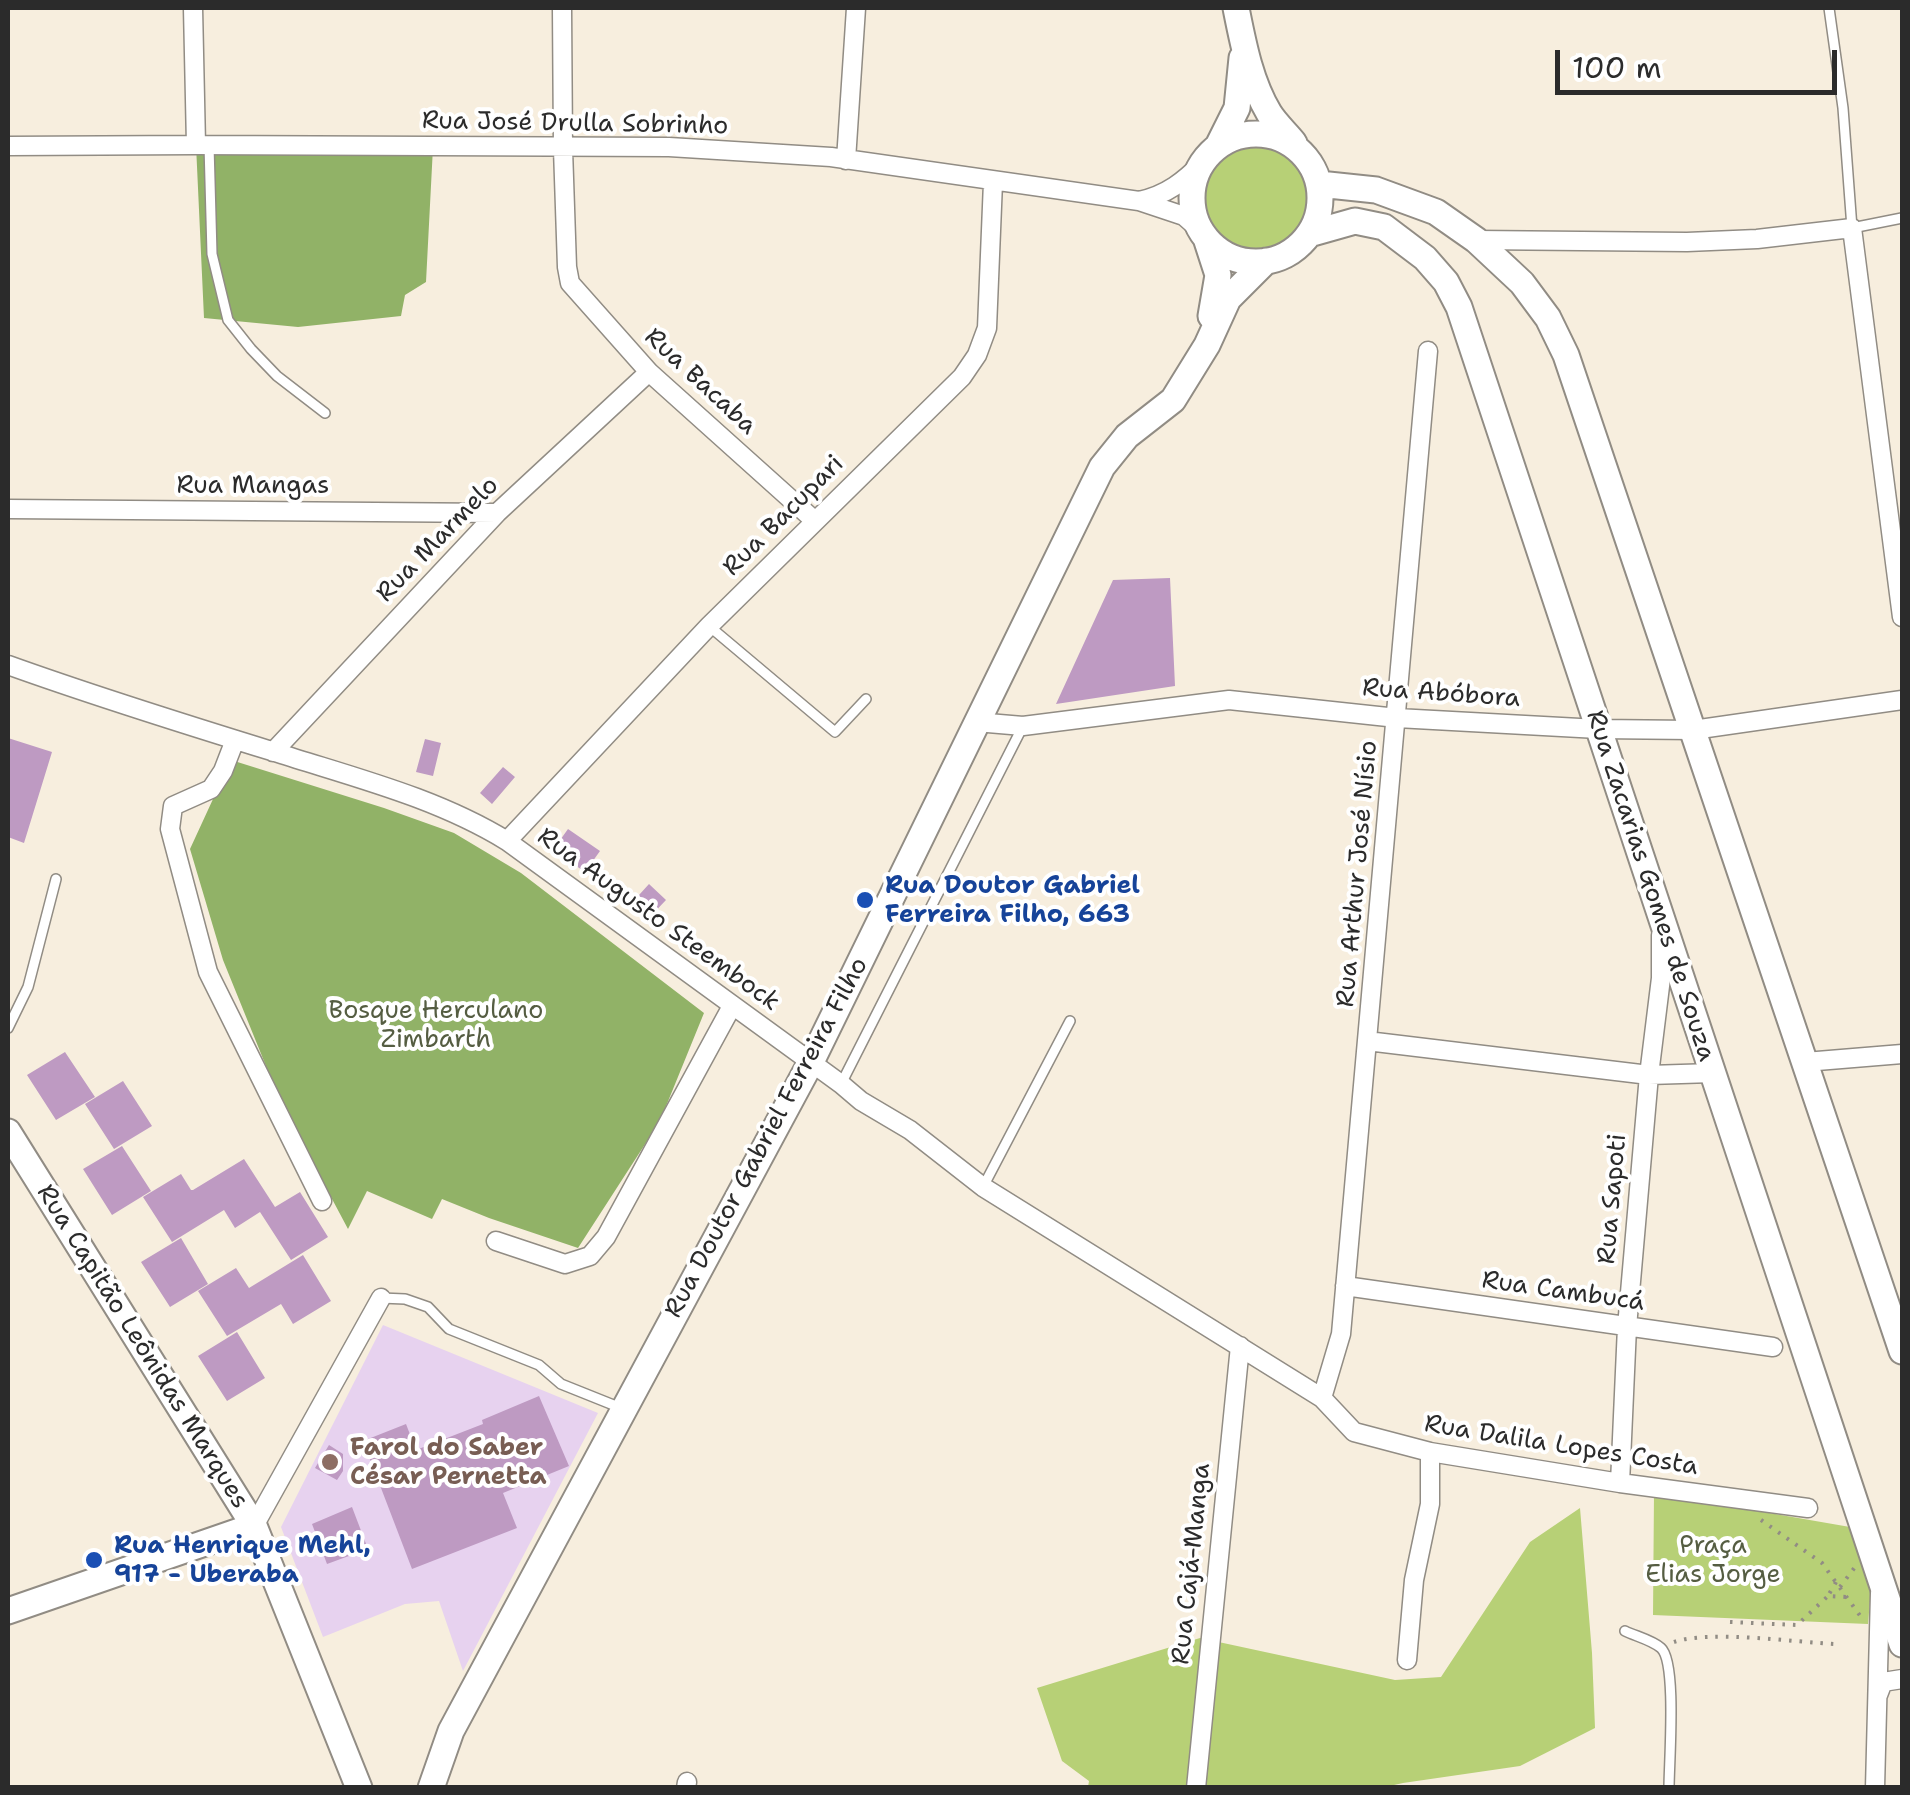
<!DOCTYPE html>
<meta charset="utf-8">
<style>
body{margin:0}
#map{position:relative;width:1910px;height:1795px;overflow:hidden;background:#f7eede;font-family:"Shantell Sans",sans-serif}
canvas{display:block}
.frame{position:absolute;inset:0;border:10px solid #2b2b2b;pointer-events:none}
.scale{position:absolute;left:1555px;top:50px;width:282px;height:45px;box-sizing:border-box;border:5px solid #2b2b2b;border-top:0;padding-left:12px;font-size:30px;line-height:35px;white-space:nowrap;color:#2b2b2b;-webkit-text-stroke:8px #fff;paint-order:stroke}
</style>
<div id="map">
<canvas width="1910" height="1795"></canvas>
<div class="frame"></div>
<div class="scale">100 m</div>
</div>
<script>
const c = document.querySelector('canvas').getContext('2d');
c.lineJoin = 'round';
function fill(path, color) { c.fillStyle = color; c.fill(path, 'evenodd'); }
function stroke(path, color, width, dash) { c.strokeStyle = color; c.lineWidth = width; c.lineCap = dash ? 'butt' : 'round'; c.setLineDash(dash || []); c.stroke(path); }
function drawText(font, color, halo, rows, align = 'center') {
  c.font = font + ' "Shantell Sans",sans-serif'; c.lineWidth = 8; c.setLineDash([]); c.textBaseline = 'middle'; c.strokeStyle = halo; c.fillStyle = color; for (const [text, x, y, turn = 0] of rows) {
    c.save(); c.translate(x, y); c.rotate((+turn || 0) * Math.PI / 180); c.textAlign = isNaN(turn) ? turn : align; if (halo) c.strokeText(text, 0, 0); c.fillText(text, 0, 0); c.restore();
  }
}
fill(new Path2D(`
 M383,1325L598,1413L463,1671L439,1601L405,1604L323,1637L281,1527Z`), '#e7d2ef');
fill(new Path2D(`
 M1204 197a53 53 0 1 1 106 0a53 53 0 1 1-106 0Z
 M1654,1493L1850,1527L1872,1578L1868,1624L1653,1615Z
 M1580,1508L1592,1653L1595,1728L1520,1766L1403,1783L1385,1787H1088L1089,1781L1062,1761L1037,1688L1200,1638L1395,1680L1441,1677L1530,1542Z`), '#b7d076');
fill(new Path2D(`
 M196,145L433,147L426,282L405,295L401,316L298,327L204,318Z
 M231,760L384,808L454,833L521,873L704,1013L660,1121L578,1248L489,1218L442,1199L432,1219L367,1191L348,1229L281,1103L223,960L190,849Z`), '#91b267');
fill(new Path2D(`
 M1170,578L1175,686L1056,704L1113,580Z
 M8,738L52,752L24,843L8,837Z
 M425,739L441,743L433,776L416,772Z
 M503,767L515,777L492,804L480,793Z
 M568,829L600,851L585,872L553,850Z
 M649,884L666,900L646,921L629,906Z
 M65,1052L95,1097L56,1120L27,1075Z
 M123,1081L152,1126L114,1149L85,1104Z
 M122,1146L151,1191L112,1215L83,1169Z
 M244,1159L275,1207L300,1192L328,1237L291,1260L260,1212L235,1228L224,1210L172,1242L143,1197L181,1174L191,1190H193Z
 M181,1238L208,1284L170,1307L141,1262Z
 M303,1255L331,1301L293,1324L281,1304L227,1336L198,1291L236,1268L249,1288Z
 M237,1332L265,1378L227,1401L198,1356Z
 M539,1396L569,1466L503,1493L517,1528L412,1569L363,1441L406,1424L416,1450L483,1424L482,1420Z
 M329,1445L343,1454V1471L337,1480L315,1468Z
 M352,1507L368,1549L327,1564L312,1524Z`), '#be9ac2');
const service = new Path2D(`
 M1829,8L1843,108L1852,228L1902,218
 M209,145L212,254L228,320L251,349L277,376L325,413
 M709,626L835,732L866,699
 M8,1028L28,987L56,879
 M841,1084L1023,726
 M983,1187L1070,1021
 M381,1298L405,1299L428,1307L449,1329L539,1365L561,1384L621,1408
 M1625,1631C1635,1636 1652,1640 1661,1648C1677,1662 1669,1762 1669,1788`);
const minor = new Path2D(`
 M193,8L196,145
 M562,8L563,149L567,267L570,283L649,372L815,521
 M8,146L196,145L669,147L831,157L1139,201L1184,216L1202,232
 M846,160L856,8
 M1139,201C1167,195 1184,181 1204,161
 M1476,240L1687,242L1757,239L1852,228L1902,617
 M8,509L497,513
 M8,665C97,697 187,725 278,753C356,778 437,798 507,841L841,1084L861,1101L910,1130L983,1187L1322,1398L1354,1432L1430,1452L1620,1483L1808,1508
 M976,722L1023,726L1229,700L1397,718L1598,729L1693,730L1902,700
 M235,740L223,771L211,789L173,806L170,829L208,972L322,1201
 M273,752L497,513L649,372
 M507,841L709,626L962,377L977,355L987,328L993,182
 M1367,1041L1649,1075L1713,1073
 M1805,1062L1902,1054
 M496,1241L565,1264L590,1256L606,1237L732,1006
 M1345,1286L1773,1347
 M1322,1398L1341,1334L1428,351
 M1620,1483L1627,1327L1649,1075L1661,978V935
 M254,1526L381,1298
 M1407,1660L1414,1580L1430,1504V1452
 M1878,1695L1883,1682L1902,1679
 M686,1788L687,1782
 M1196,1788L1240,1346
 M1875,1788L1880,1593`);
const secondary = new Path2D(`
 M1236,8C1243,43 1250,81 1269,113C1275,123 1286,133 1294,143
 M1192 198a64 64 0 1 1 128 0a64 64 0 1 1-128 0Z
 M1218,146L1237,108L1242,58
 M1319,184L1376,190L1436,212L1476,240L1522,283L1548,318L1566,355L1902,1351
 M1309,234L1355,221L1384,227L1425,258L1446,282L1459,307L1902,1644
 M1206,238L1218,275L1211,316
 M8,1132L254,1526L359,1788
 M8,1611L254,1526
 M431,1788L451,1731L811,1062L1102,467L1127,436L1173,400L1207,345L1228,299L1266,261`);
stroke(service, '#918c84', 12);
stroke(minor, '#918c84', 21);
stroke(secondary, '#918c84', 29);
stroke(new Path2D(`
 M1761,1520L1822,1563L1861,1617
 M1836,1582L1828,1596L1847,1597
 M1840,1587L1855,1567
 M1730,1622L1797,1625L1828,1596
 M1674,1642C1708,1630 1795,1642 1834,1644`), '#918c84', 4, [2.5, 8]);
stroke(service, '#fff', 9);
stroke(minor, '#fff', 18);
stroke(secondary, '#fff', 25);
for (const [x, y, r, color] of [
 [865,900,10,"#1a4fb4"],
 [330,1462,10,"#8d6e63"],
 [94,1560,10,"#1a4fb4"]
]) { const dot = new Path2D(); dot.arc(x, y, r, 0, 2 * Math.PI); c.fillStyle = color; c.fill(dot); stroke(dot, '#fff', 4); }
drawText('25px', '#2b2b2b', '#fff', [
 ["Rua José Drulla Sobrinho",575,124,1],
 ["Rua Bacaba",700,382,43],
 ["Rua Mangas",253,486],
 ["Rua Bacupari",784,516,-45],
 ["Rua Marmelo",438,540,-46],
 ["Rua Abóbora",1441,694,4],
 ["Rua Arthur José Nísio",1358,874,-85],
 ["Rua Zacarias Gomes de Souza",1650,886,72],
 ["Rua Augusto Steembock",658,920,36],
 ["Rua Doutor Gabriel Ferreira Filho",767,1138,-62],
 ["Rua Sapoti",1613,1199,-85],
 ["Rua Cambucá",1563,1292,8],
 ["Rua Capitão Leônidas Marques",142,1347,58],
 ["Rua Dalila Lopes Costa",1561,1446,9],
 ["Rua Cajá-Manga",1192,1564,-84]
]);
drawText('bold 25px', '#164399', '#fff', [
 ["Rua Doutor Gabriel",885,886],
 ["Ferreira Filho, 663",885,915],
 ["Rua Henrique Mehl,",114,1546],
 ["917 - Uberaba",114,1575]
], 'left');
drawText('25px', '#555d42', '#fff', [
 ["Bosque Herculano",436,1011],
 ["Zimbarth",436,1040],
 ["Praça",1713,1546],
 ["Elias Jorge",1713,1575]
]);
drawText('bold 25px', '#785e54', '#fff', [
 ["Farol do Saber",350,1448],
 ["César Pernetta",350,1477]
], 'left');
</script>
